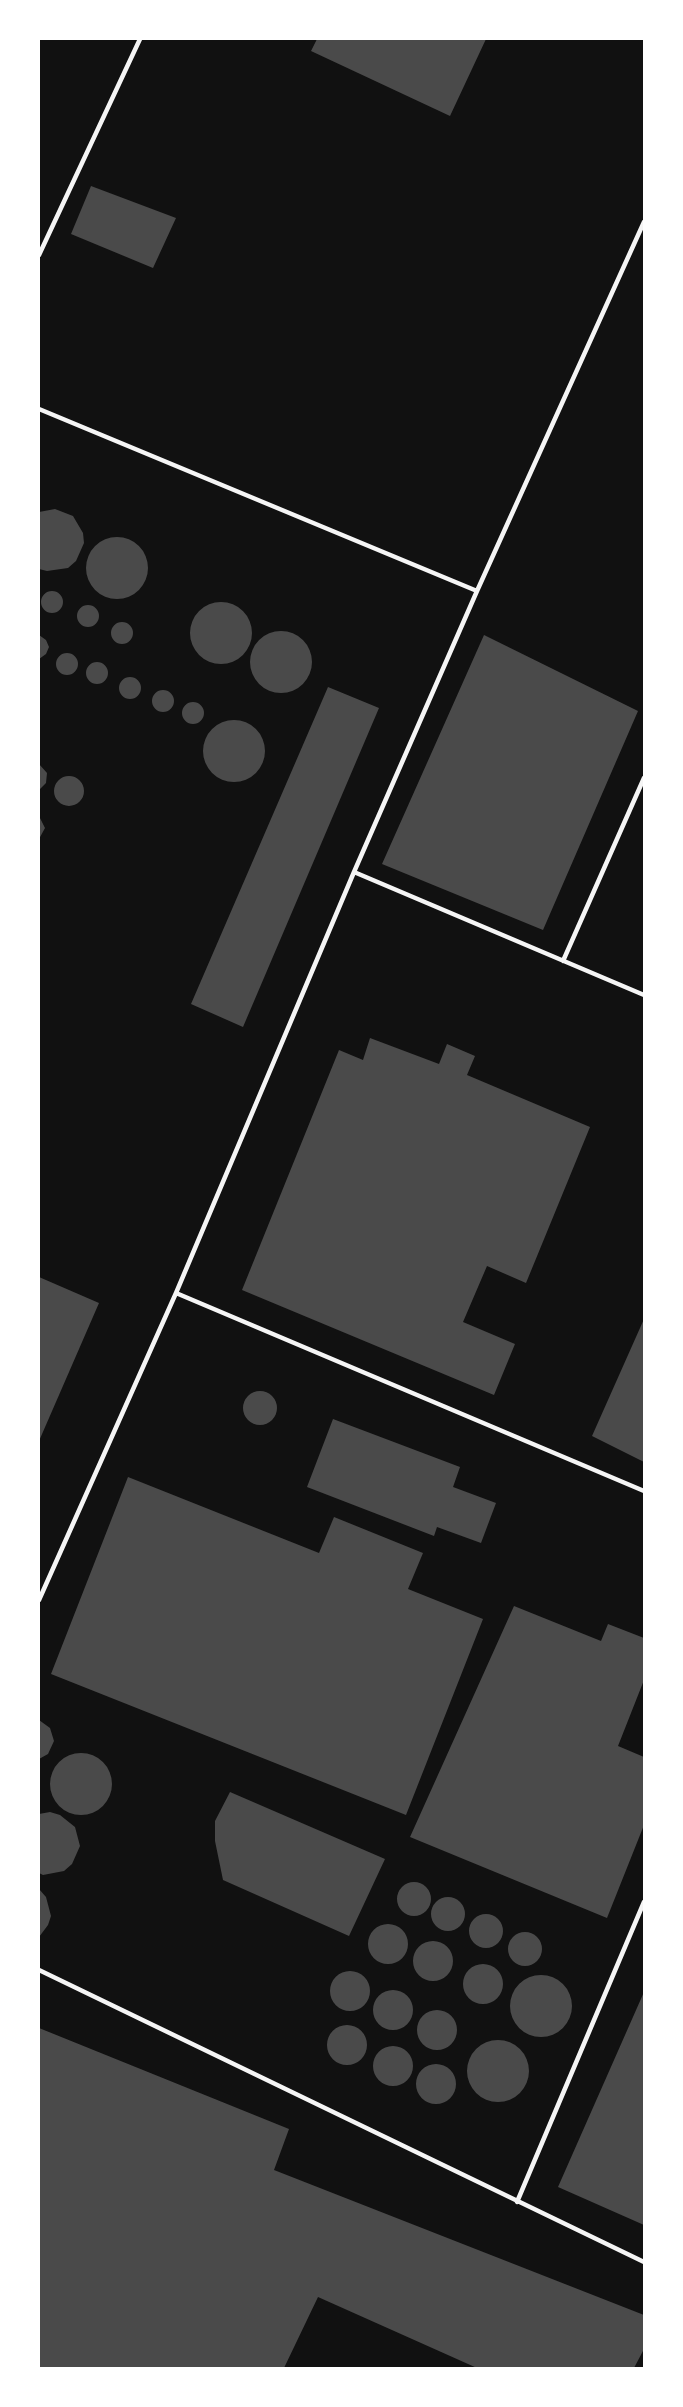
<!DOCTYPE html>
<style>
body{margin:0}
#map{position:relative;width:683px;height:2407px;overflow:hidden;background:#111;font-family:"Public Sans",sans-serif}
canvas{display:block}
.frame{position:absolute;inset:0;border:40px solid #fff;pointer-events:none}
</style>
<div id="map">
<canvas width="683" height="2407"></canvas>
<div class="frame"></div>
</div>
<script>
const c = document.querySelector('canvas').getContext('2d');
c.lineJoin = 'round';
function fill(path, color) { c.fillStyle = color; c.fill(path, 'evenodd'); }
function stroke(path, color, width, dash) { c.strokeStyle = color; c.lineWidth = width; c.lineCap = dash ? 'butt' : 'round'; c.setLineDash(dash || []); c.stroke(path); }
fill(new Path2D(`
 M317,39H486L450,116L311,51Z
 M91,186L176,218L153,268L71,234Z
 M55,509L73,516L83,533L84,543L76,561L68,568L47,571L39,569V512Z
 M86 568a31 31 0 1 1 62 0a31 31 0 1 1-62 0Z
 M41 602a11 11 0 1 1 22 0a11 11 0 1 1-22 0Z
 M190 633a31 31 0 1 1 62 0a31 31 0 1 1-62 0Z
 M77 616a11 11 0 1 1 22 0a11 11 0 1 1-22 0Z
 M111 633a11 11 0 1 1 22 0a11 11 0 1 1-22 0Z
 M250 662a31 31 0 1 1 62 0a31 31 0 1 1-62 0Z
 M39,635L46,640L49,647L46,654L39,659Z
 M484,635L638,711L543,930L382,864Z
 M56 664a11 11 0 1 1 22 0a11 11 0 1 1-22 0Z
 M86 673a11 11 0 1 1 22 0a11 11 0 1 1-22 0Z
 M119 688a11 11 0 1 1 22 0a11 11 0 1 1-22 0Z
 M328,687L379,708L243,1027L191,1004Z
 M152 701a11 11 0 1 1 22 0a11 11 0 1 1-22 0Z
 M182 713a11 11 0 1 1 22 0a11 11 0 1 1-22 0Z
 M203 751a31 31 0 1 1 62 0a31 31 0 1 1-62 0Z
 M39,764L47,773L46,783L39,790Z
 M54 791a15 15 0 1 1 30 0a15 15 0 1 1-30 0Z
 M39,816L45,828L39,839Z
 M370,1038L439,1064L447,1044L475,1056L467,1075L590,1127L526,1283L487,1266L463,1322L515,1344L494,1395L242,1290L339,1050L363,1060Z
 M39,1277L99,1303L39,1441Z
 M644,1319V1462L592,1436Z
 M243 1408a17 17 0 1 1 34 0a17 17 0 1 1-34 0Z
 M333,1419L460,1467L453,1487L496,1503L481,1543L437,1527L434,1536L307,1487Z
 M128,1477L319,1553L334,1517L423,1553L408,1589L483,1619L406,1815L51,1674Z
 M514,1606L601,1641L608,1624L644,1638V1680L618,1746L644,1757V1825L607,1918L410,1837Z
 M39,1720L50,1728L54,1741L48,1754L39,1759Z
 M50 1784a31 31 0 1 1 62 0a31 31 0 1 1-62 0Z
 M230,1792L385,1859L349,1936L223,1880L215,1841V1821Z
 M50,1812L60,1815L75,1827L80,1846L72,1864L64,1871L43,1875L39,1873V1814Z
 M397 1899a17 17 0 1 1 34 0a17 17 0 1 1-34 0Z
 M39,1889L46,1897L51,1916L48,1925L39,1937Z
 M431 1914a17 17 0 1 1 34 0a17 17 0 1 1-34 0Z
 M469 1931a17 17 0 1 1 34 0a17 17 0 1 1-34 0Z
 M368 1944a20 20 0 1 1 40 0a20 20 0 1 1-40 0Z
 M508 1949a17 17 0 1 1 34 0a17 17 0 1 1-34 0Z
 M413 1961a20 20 0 1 1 40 0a20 20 0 1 1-40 0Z
 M463 1984a20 20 0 1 1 40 0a20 20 0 1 1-40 0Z
 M330 1991a20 20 0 1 1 40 0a20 20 0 1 1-40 0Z
 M510 2006a31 31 0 1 1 62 0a31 31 0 1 1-62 0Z
 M373 2010a20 20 0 1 1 40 0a20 20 0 1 1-40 0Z
 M644,1992V2225L558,2187Z
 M417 2030a20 20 0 1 1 40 0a20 20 0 1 1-40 0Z
 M327 2045a20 20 0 1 1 40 0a20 20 0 1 1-40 0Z
 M39,2028L289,2129L274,2170L644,2315V2349L634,2368H477L318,2297L284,2368H39Z
 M467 2071a31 31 0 1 1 62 0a31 31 0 1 1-62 0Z
 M373 2066a20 20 0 1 1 40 0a20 20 0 1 1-40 0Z
 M416 2084a20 20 0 1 1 40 0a20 20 0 1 1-40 0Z`), '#4a4a4a');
stroke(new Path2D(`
 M39,255L140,39
 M39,409L477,591
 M354,872L644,995
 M563,961L644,778
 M176,1293L644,1491
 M39,1600L176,1293L354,872L477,591L644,222
 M39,1970L644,2262
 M517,2202L644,1902`), '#f5f5f5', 4.5);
</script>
